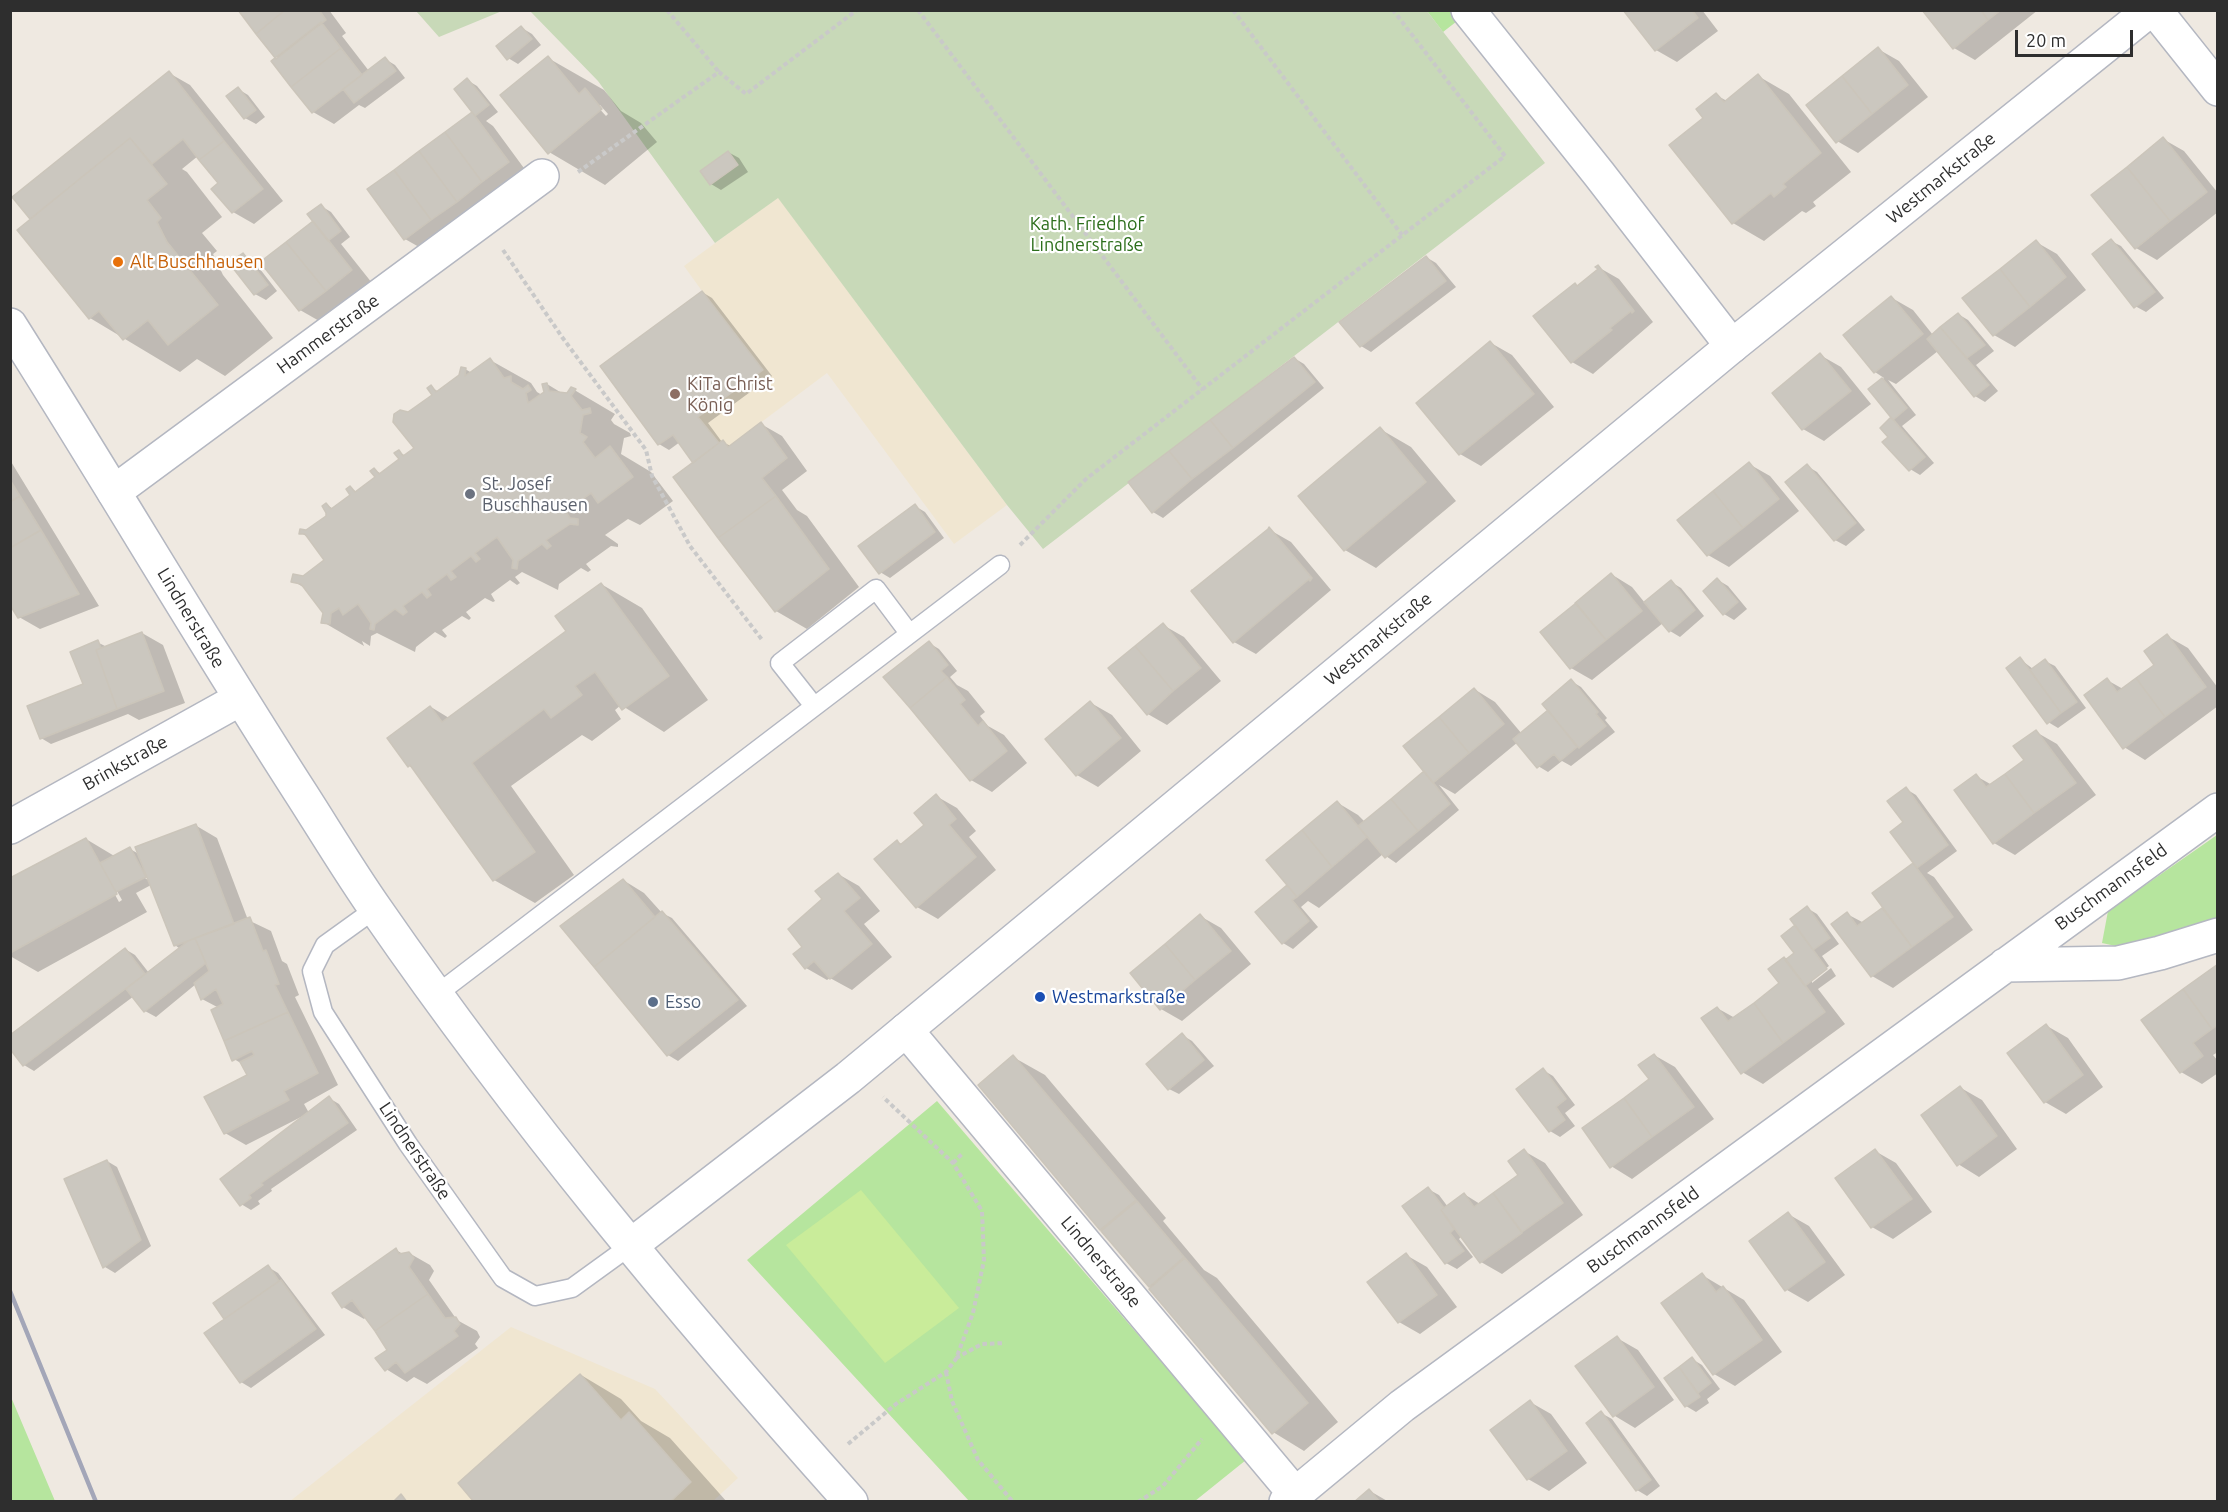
<!DOCTYPE html>
<meta charset="utf-8">
<style>
body{margin:0}
#map{position:relative;width:2228px;height:1512px;overflow:hidden;background:#efe9e1;font-family:Ubuntu,sans-serif}
canvas{display:block}
.frame{position:absolute;inset:0;border:12px solid #2e2e2e;pointer-events:none}
.scale{position:absolute;left:2015px;top:30px;width:118px;height:27px;box-sizing:border-box;border:3px solid #2e2e2e;border-top:0;padding-left:8px;font-size:18px;line-height:21px;white-space:nowrap;color:#2e2e2e;-webkit-text-stroke:4px #fff;paint-order:stroke}
</style>
<div id="map">
<canvas width="2228" height="1512"></canvas>
<div class="frame"></div>
<div class="scale">20 m</div>
</div>
<script>
const c = document.querySelector('canvas').getContext('2d');
c.lineJoin = 'round';
function fill(path, color) { c.fillStyle = color; c.fill(path, 'evenodd'); }
function stroke(path, color, width, dash) { c.strokeStyle = color; c.lineWidth = width; c.lineCap = dash ? 'butt' : 'round'; c.setLineDash(dash || []); c.stroke(path); }
function drawText(font, color, halo, rows, align = 'center') {
  c.font = font + ' Ubuntu,sans-serif'; c.lineWidth = 4.5; c.setLineDash([]); c.textBaseline = 'middle'; c.strokeStyle = halo; c.fillStyle = color; for (const [text, x, y, turn = 0] of rows) {
    c.save(); c.translate(x, y); c.rotate((+turn || 0) * Math.PI / 180); c.textAlign = isNaN(turn) ? turn : align; if (halo) c.strokeText(text, 0, 0); c.fillText(text, 0, 0); c.restore();
  }
}
fill(new Path2D(`
 M778,197L1007,505L954,544L827,373L728,447L722,440L693,463L673,435L658,445L600,366L702,291L684,266Z
 M511,1327L655,1389L738,1478L712,1502H289Z`), '#f0e6d1');
fill(new Path2D(`
 M1427,11H1470L1443,32Z
 M2217,835V925L2134,950L2102,943L2108,911Z
 M937,1101L1246,1460L1195,1501H969L747,1260Z
 M11,1397L55,1501H11Z`), '#b6e59e');
fill(new Path2D(`
 M416,11H502L439,37Z
 M530,11H1427L1545,163L1043,549L1007,505L778,198L715,243L598,81Z`), '#c8d9b8');
fill(new Path2D(`
 M861,1190L959,1308L885,1363L786,1245Z`), '#c9ec9a');
fill(new Path2D(`
 M240,10H329L346,33L342,36L369,71L385,59L395,65L405,78L365,108L359,105L334,124L313,112L273,61L278,58Z
 M1625,10H1702L1718,31L1677,62L1656,50Z
 M1924,10H2038L1975,60L1954,48Z
 M522,28L532,34L541,45L518,64L508,58Z
 M1878,49L1899,61L1928,97L1858,153L1837,141Z
 M548,58L604,90L621,111L641,123L657,142L605,185L549,152ZM596,105H600L608,114L606,116Z
 M169,73L190,85L283,201L254,224L233,212L220,183L198,156L182,169L187,172L222,217L202,233L217,251L213,254L223,275L273,338L225,376L197,359L180,372L90,318L31,218Z
 M1758,76L1789,94L1851,172L1813,202L1816,206L1806,213L1802,211L1764,241L1733,223L1705,118L1716,95L1727,101Z
 M467,80L477,86L498,112L486,121L493,126L529,175L426,251L405,239L474,112Z
 M238,89L248,95L265,117L256,124L245,118L228,97Z
 M2163,139L2184,151L2218,193V212L2157,260L2136,248Z
 M728,152L739,158L748,172L721,190L711,184Z
 M321,206L331,212L350,237L341,244L372,283L321,322L300,310L315,221Z
 M2111,241L2121,246L2164,298L2146,312L2135,306Z
 M2036,242L2057,254L2086,290L2015,347L1994,335L1964,298Z
 M243,255L253,260L277,291L266,300L255,294L231,263Z
 M1426,257L1436,263L1456,287L1371,352L1361,346Z
 M1598,267L1619,279L1653,322L1593,374L1572,362L1578,287L1600,269Z
 M702,292L712,298L772,376L708,423L722,442L731,446L761,424L782,436L807,471L782,490L797,510L807,516L859,587L807,629L776,611L695,463L680,442L669,450L659,444Z
 M1892,298L1913,310L1933,335L1958,314L1968,320L1994,351L1976,365L1998,391L1985,402L1975,396L1938,351L1896,384L1888,380L1916,415L1902,426L1934,463L1920,475L1910,469L1890,437L1893,417L1870,389L1884,378L1875,372Z
 M1491,343L1512,355L1554,407L1481,466L1460,454Z
 M1820,355L1841,367L1871,404L1824,441L1803,429L1774,393Z
 M1294,358L1304,364L1324,388L1163,518L1153,512Z
 M490,360L531,383L537,392L542,395L546,393L547,384L565,395H567L571,388L615,414L611,420L614,424L630,433L631,436L624,438L621,454L651,472L673,501L640,525L628,519L605,535L618,544V547L611,546L586,564L591,570L588,572L581,568L559,584L558,590L522,572L515,577L520,583L517,585L510,580L491,594L495,601L493,602L485,598L466,612L471,618L469,620L462,616L442,630L447,636L445,638L435,632L416,647L415,652L377,633L371,636L370,646L362,641L364,646L323,622L324,612L308,590L293,581L303,577L326,560L311,539L301,533L307,532L327,517L326,505L334,509L352,495L350,488L357,492L377,477L374,470L382,474L401,460L399,452L406,456L416,449L409,413L434,395L431,387L439,392L460,376L465,369L472,373Z
 M1380,429L1411,447L1456,501L1376,568L1345,550Z
 M10,460L99,606L40,629L19,617L10,602Z
 M1749,464L1770,476L1799,511L1729,567L1708,555L1680,520Z
 M1807,466L1817,472L1865,530L1846,546L1835,540L1787,482Z
 M915,506L925,512L944,538L890,578L880,572Z
 M1270,530L1291,542L1331,590L1256,654L1234,642L1191,589L1195,591Z
 M1611,574L1632,587L1645,603L1671,582L1681,588L1704,616L1680,637L1670,631L1663,623L1592,680L1571,668L1542,632Z
 M1718,580L1728,586L1747,609L1734,620L1724,614L1705,591Z
 M601,584L642,608L708,700L664,732L621,705L615,710L621,719L592,741L582,735L511,786L574,875L535,903L494,880L415,769L409,766L431,707L449,718L568,631Z
 M1163,625L1184,637L1221,681L1167,725L1146,713Z
 M142,633L163,645L185,703L139,720L128,714L51,744L41,738L85,685L97,642L107,647Z
 M2167,636L2188,648L2218,688V706L2145,760L2124,747L2107,680L2123,689L2156,665Z
 M929,643L939,649L957,671L950,677L957,685L968,691L985,712L980,716L988,726L1004,735L1027,763L992,792L971,780L911,707Z
 M2020,659L2033,669L2045,661L2055,666L2086,708L2058,728L2048,722Z
 M1571,681L1581,687L1607,718L1605,720L1615,732L1571,766L1562,761L1548,772L1538,766L1518,742L1455,794L1439,785L1459,810L1396,863L1383,854L1319,908L1308,901L1301,907L1318,927L1293,949L1283,943L1289,886L1338,803L1358,815L1365,822L1426,772L1474,689L1495,702L1522,734L1550,711Z
 M1091,703L1112,715L1141,751L1098,787L1077,775Z
 M2036,732L2057,744L2096,795L2015,855L1994,843L1976,776L1992,785L2026,760Z
 M1906,789L1916,795L1957,851L1927,873L1934,877L1973,930L1893,988L1872,976L1847,914L1864,923L1885,908L1874,894L1915,863L1905,823Z
 M936,796L957,808L976,831L969,837L996,870L938,919L917,907L897,841L903,845L926,825Z
 M195,825L217,838L248,920L271,931L282,961L287,964L299,995L295,997L338,1085L304,1104L309,1113L329,1098L339,1104L357,1130L271,1189L272,1191L258,1201L260,1204L251,1210L241,1204L303,1117V1116L246,1145L225,1133L249,1076L244,1065L234,1059L219,1008L202,999L196,984L156,1017L145,1011L134,996L34,1071L24,1065L125,949L135,955L149,973L180,949L175,945L151,885L136,893L147,912L38,972L10,956V880L86,839L116,857L130,849L139,854ZM140,872L148,876V880L139,874ZM113,891H117L122,900L119,902Z
 M838,874L859,886L880,911L864,924L892,957L852,990L830,978L827,980L806,968L804,947L824,900Z
 M623,880L644,893L662,913L672,918L747,1006L678,1061L668,1055Z
 M1807,908L1817,914L1839,944L1822,956L1829,966L1812,979V983L1831,968L1836,976L1818,989L1845,1024L1763,1084L1742,1072L1717,1008L1735,1018L1781,984L1787,960L1796,954L1798,925Z
 M1200,916L1221,928L1251,964L1182,1021L1161,1009Z
 M2218,966V1052L2213,1055L2218,1061V1073L2202,1084L2181,1072L2143,1020Z
 M2047,1026L2068,1038L2103,1087L2066,1114L2045,1102Z
 M1182,1035L1192,1041L1214,1066L1179,1094L1169,1089Z
 M1654,1055L1675,1067L1714,1119L1632,1179L1611,1166L1651,1080Z
 M1013,1057L1045,1075L1166,1218L1163,1221L1204,1270L1217,1278L1338,1422L1304,1451L1273,1432L1101,1229Z
 M1543,1070L1553,1076L1575,1105L1565,1113L1575,1126L1560,1137L1550,1131Z
 M1961,1088L1982,1100L2017,1149L1979,1177L1958,1164Z
 M1524,1151L1545,1163L1583,1215L1502,1274L1481,1262L1462,1236L1459,1239L1473,1257L1457,1269L1446,1263L1404,1206L1428,1189L1439,1195L1448,1207L1464,1194L1480,1204L1520,1175Z
 M1875,1151L1896,1163L1932,1212L1893,1239L1872,1227Z
 M107,1161L117,1167L151,1246L115,1273L105,1267L66,1179Z
 M1788,1214L1809,1226L1845,1275L1808,1302L1787,1290Z
 M396,1250L403,1254L409,1253L430,1265L434,1271L429,1280L457,1320L477,1331L480,1337L475,1344L478,1348L427,1384L414,1377L407,1382L386,1369L389,1350L366,1317L364,1319L343,1307Z
 M1406,1255L1427,1267L1457,1307L1420,1334L1399,1322Z
 M268,1267L278,1273L325,1335L251,1388L241,1382L226,1320L215,1304Z
 M1702,1275L1744,1300L1782,1352L1735,1386L1714,1374Z
 M1617,1338L1638,1350L1674,1400L1635,1428L1615,1416L1577,1367Z
 M1692,1359L1702,1365L1720,1389L1707,1399L1709,1403L1696,1412L1686,1406L1666,1378Z
 M581,1375L621,1399L641,1421L670,1438L727,1502H476Z
 M1530,1402L1551,1414L1587,1463L1549,1491L1528,1479Z
 M1601,1413L1612,1419L1660,1486L1647,1496L1637,1490Z
 M1370,1491L1389,1502H1357Z`), '#0003');
const building = new Path2D(`
 M238,10H285L256,34Z
 M285,10H319L326,20L276,59L256,34Z
 M1623,10H1692L1698,18L1655,51Z
 M1922,10H1981L1988,20L1953,49Z
 M1981,10H2001L1988,20Z
 M321,22L341,48L291,87L271,61Z
 M521,26L532,39L507,60L496,46Z
 M1878,47L1908,85L1872,114L1842,76Z
 M341,48L362,75L312,113L291,87Z
 M548,56L579,94L585,88L602,109L548,154L500,95Z
 M385,57L396,71L354,103L343,89Z
 M169,71L224,141L199,160L183,139L152,164L130,138L30,219L12,197Z
 M1758,74L1821,153L1783,184L1786,187L1774,197L1771,193L1732,224L1669,145L1703,118L1696,109L1716,93L1724,102Z
 M1842,76L1872,114L1836,143L1806,105Z
 M467,78L489,105L475,116L454,89Z
 M238,87L256,110L244,119L226,96Z
 M472,112L509,162L482,182L445,132Z
 M445,132L482,182L457,202L419,151Z
 M2163,137L2207,192L2170,221L2127,167Z
 M130,138L167,184L147,200L161,218L157,222L167,242L218,305L168,345L148,320L123,340L99,311L89,319L17,230Z
 M224,141L263,189L232,213L211,189L218,183L199,160Z
 M419,151L457,202L431,220L394,170Z
 M728,151L738,165L710,185L700,171Z
 M2127,167L2170,221L2135,249L2091,195Z
 M394,170L431,220L404,240L367,189Z
 M321,204L341,231L328,241L307,214Z
 M313,221L352,270L326,291L286,242Z
 M2111,239L2155,292L2134,308L2092,254Z
 M2036,240L2066,277L2030,307L2000,269Z
 M286,242L326,291L299,311L260,262Z
 M243,253L268,285L254,295L229,263Z
 M1426,256L1446,281L1360,347L1339,322Z
 M1598,265L1634,311L1632,313L1631,311L1610,328L1612,330L1571,363L1533,316L1575,283L1577,286L1598,269L1595,267Z
 M2000,269L2030,307L1993,336L1962,298Z
 M702,291L763,370L698,417L719,443L693,463L673,435L658,445L600,366Z
 M1891,296L1923,334L1874,373L1843,335Z
 M1958,313L1985,345L1967,358L1940,327Z
 M1940,327L1989,385L1974,397L1927,339Z
 M1490,341L1534,394L1459,455L1416,403Z
 M1820,353L1851,391L1802,430L1772,393Z
 M1294,357L1315,382L1233,448L1210,420Z
 M490,358L504,378L511,376V382L523,389L528,385L531,390L526,393L528,403L544,392L542,384L547,383L549,391L567,393L571,387L576,389L571,396L582,410L590,408L591,413L583,415L580,433L587,437L583,442L595,458L610,446L633,477L598,503L591,493L566,512L570,518L578,519V525L570,524L546,540L551,546L547,549L542,544L518,561L517,569L512,568L513,560L497,537L475,553L480,559L476,562L471,556L451,571L456,577L451,580L447,574L427,589L431,595L427,598L422,592L403,606L407,612L403,615L395,609L375,624L374,630L370,629L371,623L358,604L343,615L339,608L331,613L330,624L321,623L323,613L301,584L291,582L293,574L303,576L324,560L305,534H299L300,529L306,530L326,516V513L322,506L326,503L331,509L350,495L346,489L350,486L355,492L375,477L370,471L374,468L379,474L399,459L394,453L399,450L403,456L414,448L393,422L394,414L400,410L408,412L432,395L427,388L431,385L436,392L459,375L461,367L466,368L465,376Z
 M1882,378L1907,408L1893,420L1868,389Z
 M1891,417L1925,457L1909,471L1882,442L1888,437L1880,428Z
 M1210,420L1233,448L1192,479L1169,451Z
 M761,422L787,458L762,478L776,496L718,538L673,477L723,440L728,447Z
 M1380,427L1426,482L1344,551L1298,496Z
 M1169,451L1192,479L1152,513L1128,482Z
 M1749,462L1779,499L1743,528L1713,491Z
 M1807,464L1856,523L1834,541L1785,482Z
 M10,480L20,496L10,502Z
 M1713,491L1743,528L1707,556L1677,520Z
 M20,496L41,530L10,548V502Z
 M776,496L829,569L775,612L718,538Z
 M915,504L935,532L879,574L858,546Z
 M1269,527L1312,578L1310,581L1309,579L1233,643L1191,591L1268,529Z
 M41,530L79,594L18,618L10,605V548Z
 M1611,573L1642,611L1606,640L1575,603Z
 M1717,578L1738,602L1723,615L1703,591Z
 M1671,580L1695,610L1669,632L1644,602Z
 M601,583L669,676L622,710L595,672L575,686L582,695L551,718L544,709L472,763L535,852L493,881L410,765L408,767L387,738L430,706L442,722L566,631L555,616Z
 M1576,603L1606,640L1570,669L1540,632Z
 M1163,623L1201,668L1173,691L1135,646Z
 M142,632L164,691L117,709L96,650Z
 M2167,634L2206,687L2165,717L2136,678L2154,665L2144,651Z
 M98,640L101,648L96,650L117,709L40,739L27,706L83,684L70,652Z
 M929,641L948,665L941,671L947,677L910,708L883,677Z
 M1135,646L1173,691L1147,715L1108,668Z
 M2020,657L2061,713L2047,724L2006,668Z
 M2045,659L2077,702L2061,713L2030,670Z
 M947,677L965,700L960,704L978,726L983,721L1007,751L970,781L910,708Z
 M2107,678L2117,692L2136,678L2165,717L2123,749L2084,695Z
 M1571,679L1598,712L1596,714L1606,726L1579,748L1542,704Z
 M1474,688L1504,724L1469,753L1439,717Z
 M1090,701L1121,738L1076,776L1045,739Z
 M1548,710L1577,747L1560,761L1554,754L1537,768L1513,739Z
 M1439,717L1469,753L1433,783L1403,746Z
 M2036,730L2076,783L2034,813L2005,774L2024,760L2013,746Z
 M1424,771L1450,804L1418,831L1391,799Z
 M1976,774L1986,787L2005,774L2034,813L1993,844L1954,790Z
 M1906,787L1948,845L1917,868L1890,832L1903,822L1887,801Z
 M936,794L956,819L949,825L976,857L916,908L874,859L897,840L900,845L924,825L914,813Z
 M1391,799L1418,831L1385,858L1358,826Z
 M1337,801L1367,837L1332,867L1302,830Z
 M196,824L234,924L174,946L135,847Z
 M1302,830L1332,867L1297,897L1266,860Z
 M86,838L117,894L10,953V878Z
 M130,847L146,877L116,892L100,863Z
 M1913,863L1953,917L1912,947L1872,893Z
 M838,873L860,898L844,911L872,944L830,979L814,961L805,969L793,954L802,947L788,929L822,899L815,891Z
 M623,879L655,917L594,967L560,926Z
 M1287,885L1297,897L1292,900L1309,921L1282,944L1255,912Z
 M1807,906L1830,938L1813,950L1790,919Z
 M1882,908L1912,947L1871,977L1831,924L1847,912L1857,926Z
 M662,911L738,1000L667,1056L594,967Z
 M1200,914L1231,951L1195,980L1165,944Z
 M250,917L263,951L266,950L279,984L275,985L288,1012L224,1041L211,1010L223,1004L216,989L201,1000L194,983L209,971L195,938Z
 M1795,925L1827,969L1805,986L1785,960L1794,953L1781,936Z
 M195,938L206,963L144,1012L126,989L188,941Z
 M1165,944L1195,980L1160,1010L1130,973Z
 M125,948L145,974L23,1066L10,1049V1035Z
 M1784,957L1825,1012L1783,1043L1754,1003L1779,983L1768,969Z
 M2218,964V1025L2212,1029L2183,989Z
 M2183,989L2212,1029L2193,1043L2203,1056L2180,1073L2141,1020Z
 M1754,1003L1783,1043L1741,1074L1701,1018L1717,1007L1728,1021Z
 M288,1012L318,1073L284,1091L289,1100L224,1134L204,1097L247,1075L240,1062L254,1055L252,1051L232,1061L224,1041Z
 M2046,1024L2083,1075L2044,1103L2007,1053Z
 M1182,1033L1204,1060L1168,1090L1146,1064Z
 M1654,1054L1694,1107L1652,1137L1624,1098L1649,1079L1638,1065Z
 M1013,1055L1136,1200L1100,1230L978,1085Z
 M1543,1068L1566,1099L1556,1107L1565,1120L1549,1132L1516,1089Z
 M1960,1086L1997,1136L1957,1166L1921,1115Z
 M329,1096L348,1123L261,1183L263,1185L249,1195L251,1198L240,1206L220,1179Z
 M1624,1098L1652,1137L1610,1168L1582,1128Z
 M1524,1149L1563,1203L1522,1232L1493,1193L1518,1175L1508,1161Z
 M1875,1149L1912,1199L1871,1228L1835,1178Z
 M107,1160L141,1240L103,1268L64,1179Z
 M1428,1187L1444,1208L1441,1210L1454,1229L1450,1233L1464,1251L1445,1264L1402,1206Z
 M1464,1193L1474,1207L1493,1193L1522,1233L1480,1263L1441,1210Z
 M1137,1201L1184,1257L1149,1287L1101,1231Z
 M1788,1212L1825,1262L1785,1291L1749,1241Z
 M396,1248L399,1254L409,1252L414,1258L409,1267L428,1294L375,1331L352,1300L342,1308L332,1293Z
 M1406,1253L1437,1295L1398,1323L1367,1282Z
 M1185,1258L1308,1403L1272,1434L1149,1289Z
 M268,1265L279,1281L224,1319L213,1303Z
 M1702,1273L1716,1292L1723,1286L1762,1340L1713,1375L1661,1303Z
 M281,1280L316,1329L240,1383L204,1333Z
 M428,1294L445,1318L456,1317L460,1324L454,1331L458,1336L405,1373L396,1362L385,1371L375,1358L387,1350L375,1331Z
 M1617,1336L1654,1387L1613,1417L1575,1366Z
 M1692,1357L1711,1383L1698,1393L1679,1367Z
 M1679,1367L1700,1397L1685,1407L1664,1378Z
 M580,1374L621,1420L629,1412L691,1482L670,1502H474L458,1483Z
 M1530,1400L1567,1451L1527,1480L1490,1430Z
 M1601,1411L1651,1480L1636,1491L1586,1423Z
 M1369,1489L1380,1502H1354Z
 M401,1494L407,1502H393Z`);
fill(building, '#cbc7bf');
stroke(building, '#cbc5ba', 1.5);
const lane = new Path2D(`
 M814,706L780,663L876,589L909,633
 M375,909L325,945L312,971L323,1012L408,1144L503,1278L535,1296L572,1288L630,1246
 M436,995L1000,565`);
const street = new Path2D(`
 M1468,10L1599,174L1732,346
 M2155,10L2218,89
 M114,492L542,176
 M10,827L240,699
 M2005,965L2118,963L2160,953L2218,935
 M906,1030L1295,1494
 M1286,1502L1402,1406L2218,810`);
const secondary = new Path2D(`
 M10,325C109,481 202,640 302,795C327,834 351,874 377,911C520,1118 683,1314 851,1502
 M630,1246L848,1078L1732,346L2150,10`);
stroke(lane, '#b4b7c1', 21);
stroke(street, '#b4b7c1', 36);
stroke(secondary, '#b4b7c1', 36);
stroke(new Path2D(`
 M667,10L719,72
 M918,10L1203,390
 M1233,10L1402,235
 M578,172L719,72L746,94L857,10
 M503,250L562,337L646,450L652,476L690,546L763,641
 M1020,545L1086,479L1505,156L1393,10
 M953,1163L963,1153
 M956,1358L982,1344L1005,1343
 M946,1372L952,1401L978,1460L1013,1502
 M848,1444L896,1404L946,1372L956,1359L973,1313L984,1260L982,1211L953,1163L883,1097
 M1138,1502L1163,1486L1202,1439`), '#c9c9c9', 4, [4.5, 3]);
stroke(lane, '#fff', 18);
stroke(street, '#fff', 33);
stroke(secondary, '#fff', 33);
stroke(new Path2D(`
 M10,1291L96,1502`), '#a3a6b8', 4.5);
for (const [x, y, r, color] of [
 [118,262,6,"#e8710a"],
 [675,394,6,"#8d6e63"],
 [470,494,6,"#6b7280"],
 [1040,997,6,"#1a4fb4"],
 [653,1002,6,"#5c6f8a"]
]) { const dot = new Path2D(); dot.arc(x, y, r, 0, 2 * Math.PI); c.fillStyle = color; c.fill(dot); stroke(dot, '#fff', 2); }
drawText('18px', '#2e2e2e', '#fff', [
 ["Westmarkstraße",1941,178,-39],
 ["Hammerstraße",328,334,-36],
 ["Lindnerstraße",191,618,59],
 ["Westmarkstraße",1378,639,-40],
 ["Brinkstraße",125,763,-29],
 ["Buschmannsfeld",2111,887,-36],
 ["Lindnerstraße",415,1151,56],
 ["Buschmannsfeld",1643,1230,-36],
 ["Lindnerstraße",1101,1262,50]
]);
drawText('18px', '#2c6e1b', '#fff', [
 ["Kath. Friedhof",1087,224],
 ["Lindnerstraße",1087,245]
]);
drawText('18px', '#c56008', '#fff', [
 ["Alt Buschhausen",130,262]
], 'left');
drawText('18px', '#785e54', '#fff', [
 ["KiTa Christ",687,384],
 ["König",687,405]
], 'left');
drawText('18px', '#5b616d', '#fff', [
 ["St. Josef",482,484],
 ["Buschhausen",482,505]
], 'left');
drawText('18px', '#164399', '#fff', [
 ["Westmarkstraße",1052,997]
], 'left');
drawText('18px', '#4e5e75', '#fff', [
 ["Esso",665,1002]
], 'left');
</script>
